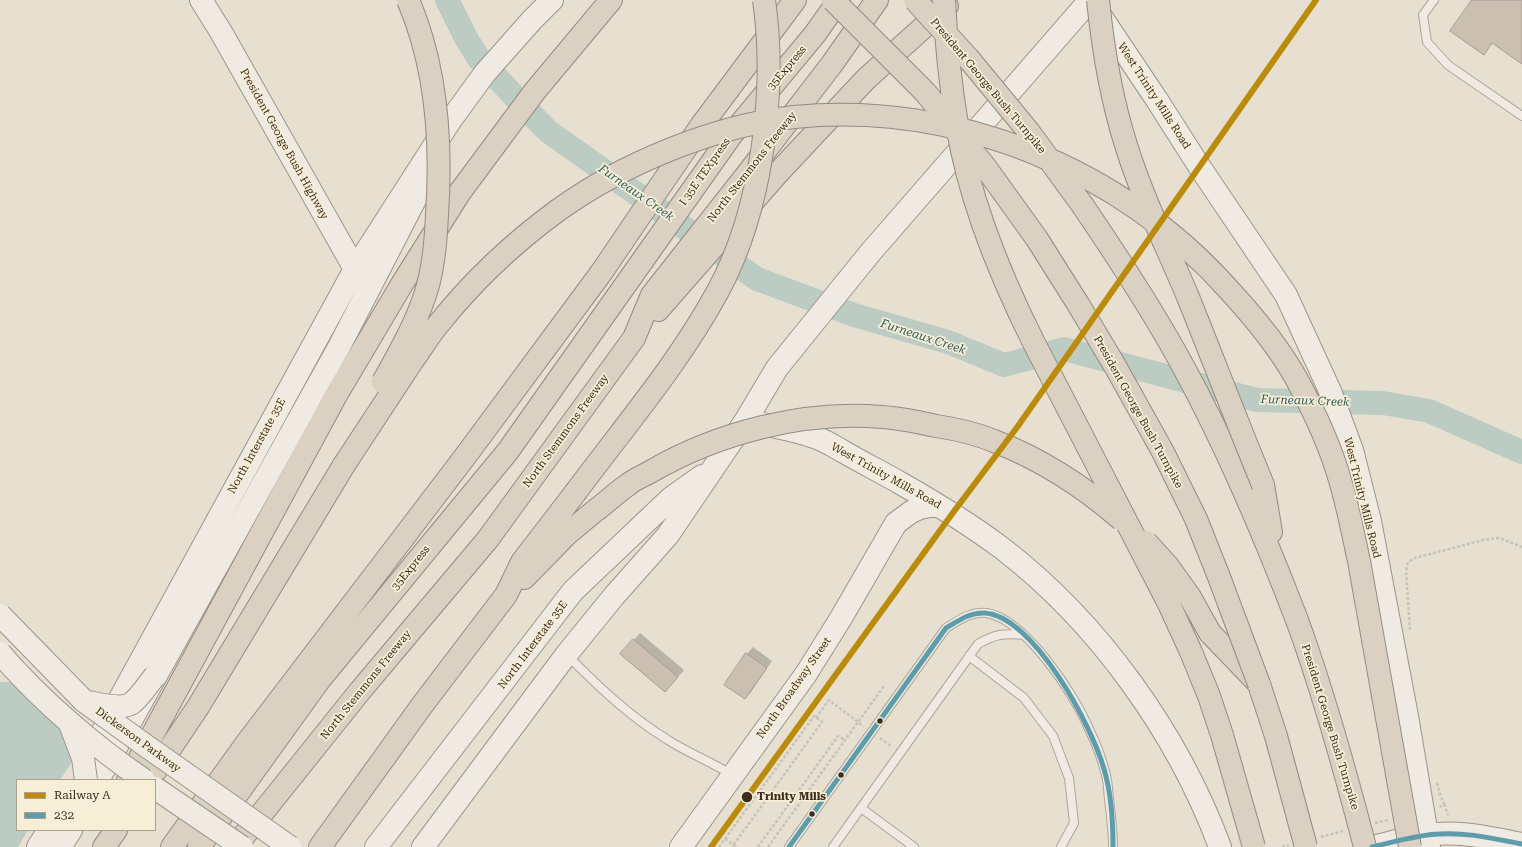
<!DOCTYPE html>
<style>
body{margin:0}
#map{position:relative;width:1522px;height:847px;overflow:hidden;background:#e7e0d1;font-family:"Roboto Serif",serif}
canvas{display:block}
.legend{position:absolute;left:16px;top:779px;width:140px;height:52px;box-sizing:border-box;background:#f7eed8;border:1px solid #ada18e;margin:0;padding:5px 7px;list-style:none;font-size:12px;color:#3d2e20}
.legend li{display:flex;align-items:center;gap:8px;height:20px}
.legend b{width:20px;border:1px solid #ada18e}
</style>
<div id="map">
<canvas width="1522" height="847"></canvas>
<ul class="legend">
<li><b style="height:5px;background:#bb8c0b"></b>Railway A</li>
<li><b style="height:5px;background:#5d9dab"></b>232</li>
</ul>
</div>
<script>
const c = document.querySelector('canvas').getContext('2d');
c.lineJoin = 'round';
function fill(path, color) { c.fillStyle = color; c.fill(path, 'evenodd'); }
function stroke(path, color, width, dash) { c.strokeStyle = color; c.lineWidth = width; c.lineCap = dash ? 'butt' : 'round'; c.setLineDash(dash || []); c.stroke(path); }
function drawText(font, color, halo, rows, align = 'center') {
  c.font = font + ' "Roboto Serif",serif'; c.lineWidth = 3.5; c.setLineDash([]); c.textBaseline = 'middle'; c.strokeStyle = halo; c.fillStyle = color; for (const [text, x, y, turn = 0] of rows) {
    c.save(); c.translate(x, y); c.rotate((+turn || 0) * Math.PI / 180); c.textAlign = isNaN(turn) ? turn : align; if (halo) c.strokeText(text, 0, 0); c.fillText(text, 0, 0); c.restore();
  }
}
fill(new Path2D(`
 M0,682H9L32,689L86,741L60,780H17V830H28L18,847H0Z`), '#bcccc2');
fill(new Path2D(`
 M640,633L684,670L672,684L622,654Z
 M753,647L772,661L751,692L745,698L747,654Z`), '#0003');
stroke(new Path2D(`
 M447,0L466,38L479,59L532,115L549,132L757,279L854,315L948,342L1004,365L1064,349L1257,400L1383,403L1429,411L1522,452`), '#bcccc2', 24);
const building = new Path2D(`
 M1472,0H1522V64L1492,43L1484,55L1450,31Z
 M633,639L678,677L665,692L620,654Z
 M746,653L767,668L745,699L724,685Z`);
fill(building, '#cbbfb2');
stroke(building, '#a89c90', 1);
const lane = new Path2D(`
 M1434,0L1423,15L1427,42L1448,65L1522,116
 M567,655C599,687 629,716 668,740C688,753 712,762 732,775
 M969,656L1024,698L1053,736L1069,778L1074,823L1061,847
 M861,808L914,847
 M789,847L946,628C959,620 971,611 987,613C1026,620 1075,695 1089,729C1096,743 1102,759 1106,775C1108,782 1108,791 1109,799C1111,815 1113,831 1113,847
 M833,847L978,644C995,634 1004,633 1024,635`);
const secondary = new Path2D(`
 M201,0L221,32L355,269L364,278
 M1096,9L1157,100L1199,166L1286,295L1330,391L1352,450L1370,521L1407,716L1429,847
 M746,420L777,368L870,253L1090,0
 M88,761L112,713L355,269L450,121L485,73L532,20L552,0
 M98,780L339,347L421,188
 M38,847L49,830
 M60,847L71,830
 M376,847L573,591L671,498L702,476
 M423,847L566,655L614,596L668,535L746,420C769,426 795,430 817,438C826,441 835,447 844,452C863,463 883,473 902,484C937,504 971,525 1003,549C1099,623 1178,734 1220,847
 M681,847L806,674L841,618L896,523L911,512L920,508L929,506H939
 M1372,847C1390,843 1408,837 1426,835C1458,830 1491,838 1522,844`);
const highway = new Path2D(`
 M1083,206C1119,259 1154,312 1184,368C1228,449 1264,534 1297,620
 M658,310L777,174L866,79L947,6
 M1263,485L1271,532
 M524,578L567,534L596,510
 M1210,633L1259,684L1276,736
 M128,780L335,397L402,284L460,192L535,91L611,0
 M149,780L198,707L344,465
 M104,847L116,830
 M172,847L246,744L464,458L601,273L701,126L795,0
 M199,847L320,679L508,451L732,134L815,34L839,0
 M235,847L360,691L488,539L634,338L652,295L745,177L832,64L877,0
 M320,847L423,704L506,595L522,562L575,493`);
stroke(lane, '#ada599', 10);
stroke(secondary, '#9c958a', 24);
stroke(highway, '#928b80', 24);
stroke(new Path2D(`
 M1410,630L1406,571L1408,562L1415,558L1483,540L1499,538L1522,547
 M816,718L829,700L858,722L863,727
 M880,738L892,747
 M1437,783L1440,794L1444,804L1440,807
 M1444,804L1448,815
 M1375,823L1388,820
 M1321,837L1343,831
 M725,839L737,847
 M719,847L814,716L822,722L732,847
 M758,847L838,736L845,740
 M768,847L884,686
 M1282,847L1289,845`), '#c8c2b9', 2.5, [3, 2]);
stroke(lane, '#efebe3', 8);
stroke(secondary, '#efebe3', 22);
stroke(highway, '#dad1c2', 22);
const secondaryBridge = new Path2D(`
 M0,615L84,701L142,743L290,847
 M0,653C39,699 94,746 144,780
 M88,702C99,704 123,710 132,703C141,696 148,684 155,676
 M70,724L83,758L86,780
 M155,788L242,847`);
const highwayBridge = new Path2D(`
 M833,0L925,92L986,168L1037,239L1078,304L1115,366L1163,452L1196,519L1219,577L1259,684
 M915,0L968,58L1029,132L1083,206
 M944,0C946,41 950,83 957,124C969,200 999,273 1033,341L1169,604L1191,652L1209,696L1222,735L1254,847
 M1098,0C1103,49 1111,98 1126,145C1142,197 1167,247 1188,297C1213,359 1237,422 1263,485
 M383,382C399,353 416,324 426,292C434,267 436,240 437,214C442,142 437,67 408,0
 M344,465C367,430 390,395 413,360C421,349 428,337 437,326C471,283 512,244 557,211C622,164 713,126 794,117C956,101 1122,169 1229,290C1254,317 1278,346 1296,378C1314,411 1330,445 1340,480C1348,507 1353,534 1359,561L1410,847
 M575,493C624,427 679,363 718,291C762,210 777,91 764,0
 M596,510C607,502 617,492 629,484C635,479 643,476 650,472C717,433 804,410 882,417C900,418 918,422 936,426C956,429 975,433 994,441C1041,459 1084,487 1122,520
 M1146,542L1167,565L1190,597L1210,633
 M1297,620C1324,694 1345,770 1365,847
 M1276,736L1306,847`);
stroke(secondaryBridge, '#9c958a', 24, []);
stroke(highwayBridge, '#928b80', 24, []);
stroke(secondaryBridge, '#efebe3', 22);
stroke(highwayBridge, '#dad1c2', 22);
stroke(new Path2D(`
 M789,847L946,628C958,621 970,612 985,613C1034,617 1092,726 1104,769C1111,792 1113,823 1113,847
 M1372,847C1394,842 1416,835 1439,834C1467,832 1495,839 1522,844`), '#5d9dab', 5);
stroke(new Path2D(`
 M711,847L952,514L1018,426L1316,0`), '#bb8c0b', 6);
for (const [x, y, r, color] of [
 [880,721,3.5,"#3d2e20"],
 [841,775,3.5,"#3d2e20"],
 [747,797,6,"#3d2e20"],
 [812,814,3.5,"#3d2e20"]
]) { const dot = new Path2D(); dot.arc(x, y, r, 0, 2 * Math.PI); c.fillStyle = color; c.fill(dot); stroke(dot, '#f7eed8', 1.5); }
drawText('11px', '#3d2e20', '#f7eed8', [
 ["35Express",787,68,-50],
 ["President George Bush Turnpike",988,86,50],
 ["West Trinity Mills Road",1154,96,57],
 ["President George Bush Highway",284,144,61],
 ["North Stemmons Freeway",752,167,-52],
 ["I 35E TEXpress",705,172,-55],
 ["President George Bush Turnpike",1138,412,61],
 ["North Stemmons Freeway",566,431,-54],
 ["North Interstate 35E",257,446,-61],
 ["West Trinity Mills Road",886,476,29],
 ["West Trinity Mills Road",1362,498,76],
 ["35Express",411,568,-51],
 ["North Interstate 35E",533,645,-53],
 ["North Stemmons Freeway",366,685,-51],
 ["North Broadway Street",794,688,-55],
 ["President George Bush Turnpike",1330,727,73],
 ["Dickerson Parkway",138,740,36]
]);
drawText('bold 11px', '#3d2e20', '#f7eed8', [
 ["Trinity Mills",757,797]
], 'left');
drawText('italic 12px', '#2f5d5a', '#f7eed8', [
 ["Furneaux Creek",636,193,35],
 ["Furneaux Creek",923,337,18],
 ["Furneaux Creek",1305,401,2]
]);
</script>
